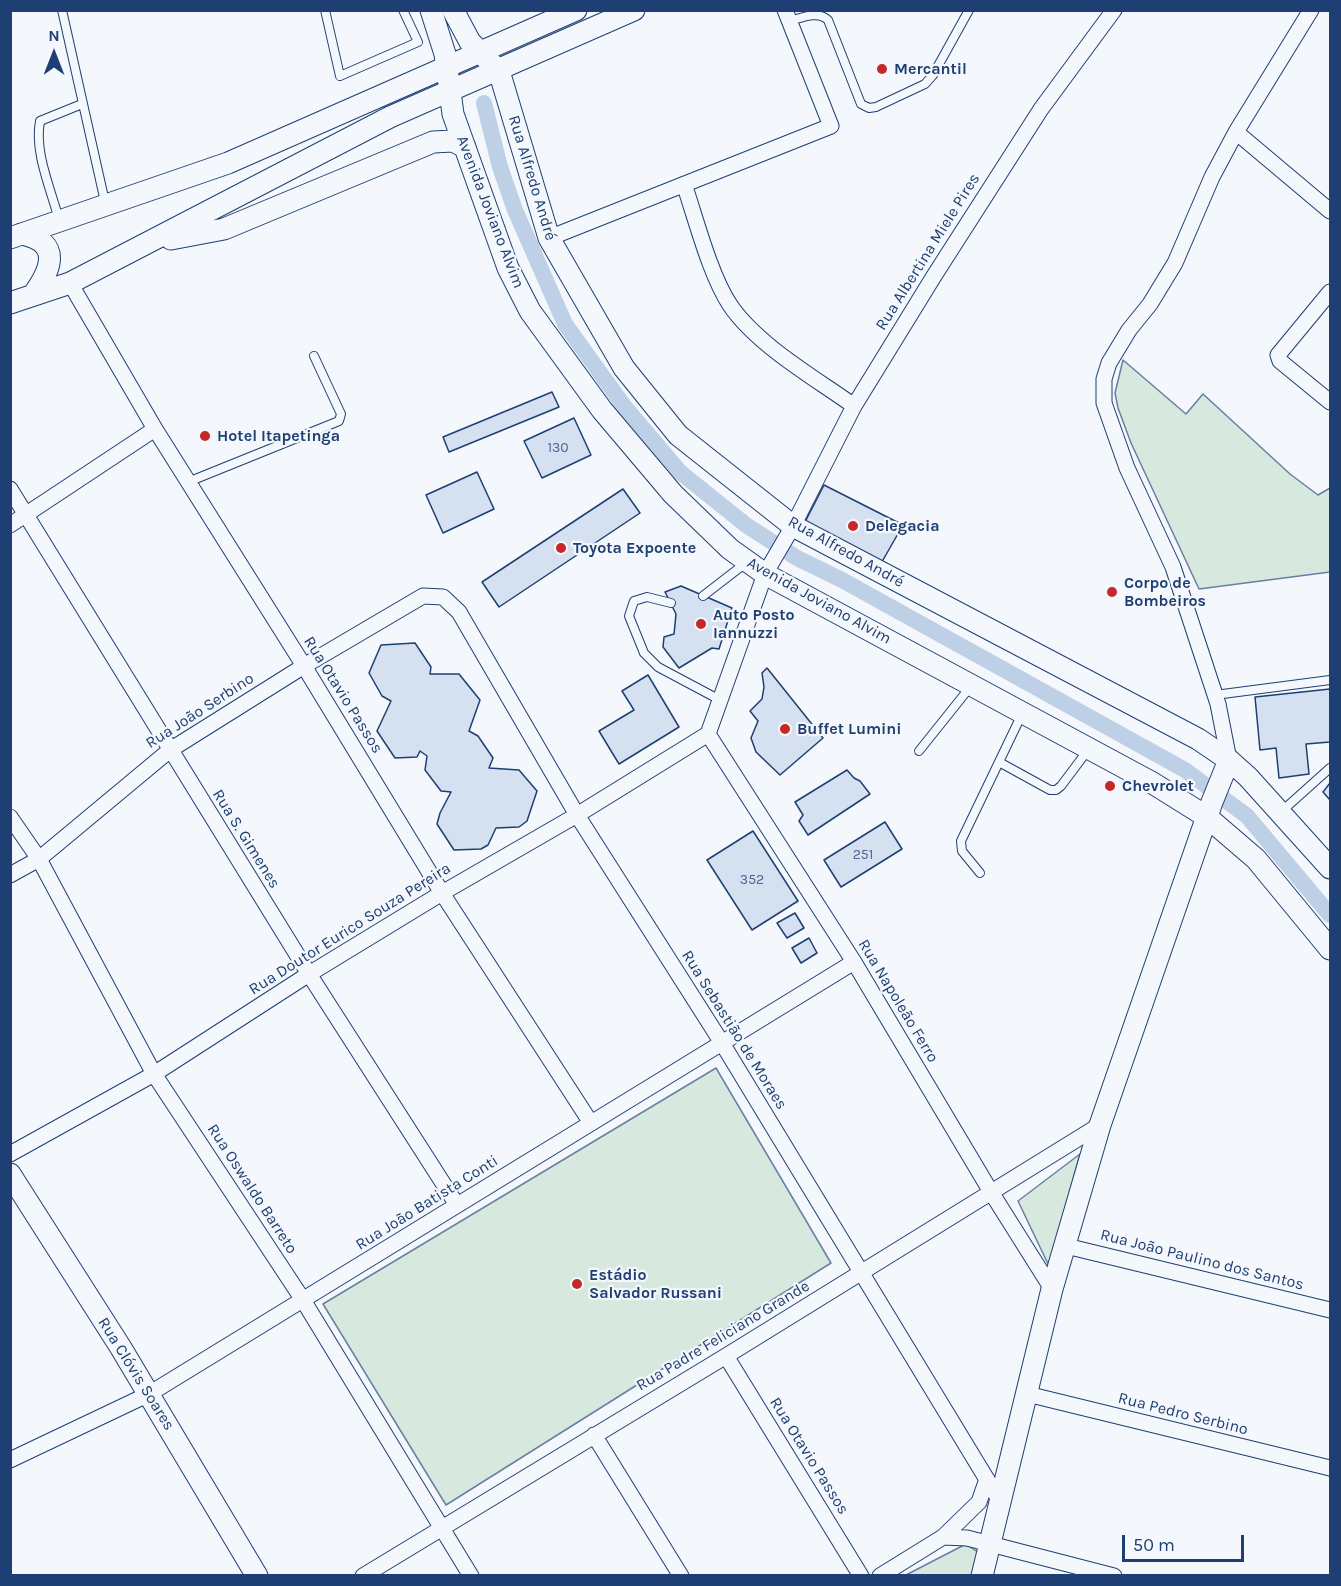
<!DOCTYPE html>
<meta charset="utf-8">
<style>
body{margin:0}
#map{position:relative;width:1341px;height:1586px;overflow:hidden;background:#f4f7fb;font-family:Karla,sans-serif}
canvas{display:block}
.frame{position:absolute;inset:0;border:12px solid #1d3f73;pointer-events:none}
.north{position:absolute;left:24px;top:24px;width:60px;height:60px;-webkit-text-stroke:4px #f4f7fb;paint-order:stroke;rotate:0deg;font-size:16px;font-weight:700;line-height:24px;text-align:center;color:#1d3f73}
.north::after{content:'';display:block;margin:auto;width:21px;height:27px;background:#1d3f73;clip-path:polygon(50% 0,100% 100%,50% 72%,0 100%)}
.scale{position:absolute;left:1122px;top:1535px;width:122px;height:27px;box-sizing:border-box;border:3px solid #1d3f73;border-top:0;padding-left:8px;font-size:18px;line-height:21px;white-space:nowrap;color:#1d3f73;-webkit-text-stroke:4px #f4f7fb;paint-order:stroke}
</style>
<div id="map">
<canvas width="1341" height="1586"></canvas>
<div class="frame"></div>
<div class="north">N</div>
<div class="scale">50 m</div>
</div>
<script>
const c = document.querySelector('canvas').getContext('2d');
c.lineJoin = 'round';
function fill(path, color) { c.fillStyle = color; c.fill(path, 'evenodd'); }
function stroke(path, color, width, dash) { c.strokeStyle = color; c.lineWidth = width; c.lineCap = dash ? 'butt' : 'round'; c.setLineDash(dash || []); c.stroke(path); }
function drawText(font, color, halo, rows, align = 'center') {
  c.font = font + ' Karla,sans-serif'; c.lineWidth = 4.5; c.setLineDash([]); c.textBaseline = 'middle'; c.strokeStyle = halo; c.fillStyle = color; for (const [text, x, y, turn = 0] of rows) {
    c.save(); c.translate(x, y); c.rotate((+turn || 0) * Math.PI / 180); c.textAlign = isNaN(turn) ? turn : align; if (halo) c.strokeText(text, 0, 0); c.fillText(text, 0, 0); c.restore();
  }
}
const green = new Path2D(`
 M1123,360L1186,414L1203,394L1290,474L1318,495L1330,488V572L1199,589L1131,443L1118,408L1115,393Z
 M716,1068L831,1263L446,1505L323,1304Z
 M1080,1154L1049,1266L1018,1201Z
 M966,1544L979,1553L972,1575L904,1576Z`);
fill(green, '#d7e8df');
stroke(green, '#687fa3', 1.5);
stroke(new Path2D(`
 M484,103L500,167L515,210L565,324L624,406L680,472L746,525L797,558L842,580L1185,770L1247,816L1330,915`), '#bed0e5', 16);
const building = new Path2D(`
 M552,392L559,407L449,452L443,437Z
 M574,418L591,455L542,478L524,441Z
 M477,472L494,509L443,533L426,495Z
 M824,485L903,525L879,567L803,526Z
 M623,489L640,513L499,607L482,582Z
 M681,586L732,608L719,649L712,648L679,668L663,647L664,637L674,634L676,614L665,592Z
 M415,643L431,667L430,674H459L480,700L469,731L478,736L493,758L489,768L519,770L537,791L527,821L519,827L496,828L488,845L481,849L454,850L437,824L440,813L451,792L441,791L425,770L427,756L420,751L417,757L395,758L377,731L391,701L382,696L369,673L381,645Z
 M767,668L823,738L780,775L756,752L751,738L758,721L750,711L762,699L764,687L762,673Z
 M648,675L679,727L619,764L599,731L634,710L622,691Z
 M1330,689V742L1306,744L1309,774L1279,778L1276,748L1260,750L1255,697Z
 M847,770L854,778L860,781L870,794L808,835L799,821L803,815L795,802Z
 M1330,783V800L1323,792Z
 M885,822L902,849L841,887L824,860Z
 M753,831L798,901L752,930L707,860Z
 M795,913L804,928L787,938L777,923Z
 M809,938L817,953L801,963L792,948Z`);
fill(building, '#d5e0f0');
stroke(building, '#1d3f73', 1.5);
const lane = new Path2D(`
 M62,10L105,202
 M325,10L340,76L418,42L403,10
 M789,21C801,18 818,10 828,20L861,104L869,108L876,107L925,84L933,75L969,10
 M59,220C51,189 34,153 40,121L82,104
 M188,482L339,421L341,414L314,356
 M703,596L747,562
 M671,603L647,597L634,601L629,616L644,653L658,667L720,700
 M1215,695L1330,680
 M919,751L971,686
 M999,762L1050,790H1056L1061,786L1088,750
 M1282,811L1330,768
 M980,873L962,851L961,841L1022,714`);
const street = new Path2D(`
 M1236,132L1330,211
 M684,184C696,219 710,275 730,305C757,345 815,378 854,406
 M549,238L831,126L785,10
 M70,283L155,429L304,666L442,893L591,1123
 M1330,292L1278,355L1280,361L1330,402
 M10,489L309,974L457,1205
 M10,525L155,429
 M708,734L765,574L793,526L854,406L934,276L1041,109L1114,10
 M708,734L854,962L991,1192L1052,1289
 M1229,760L1218,704L1173,567L1127,468L1104,403V379L1109,363L1129,330L1150,304L1175,263L1212,177L1236,132L1311,10
 M10,817L39,859L154,1074L303,1300L471,1576
 M10,875L39,859L170,750L304,666L423,596L443,597L459,612L577,815L722,1043L1000,1501
 M10,1154L154,1074L309,974L442,893L577,815L708,734
 M1066,1246L1330,1310
 M726,1356L861,1576
 M1027,1394L1330,1468
 M594,1435L681,1576
 M10,1460L149,1394L854,962
 M943,1537L967,1538L1114,1576
 M363,1576L726,1356L1100,1125
 M880,1576L943,1537L979,1502L987,1479`);
const secondary = new Path2D(`
 M431,10L445,54L453,114L508,268L530,311L602,410L673,494L730,549L765,574L1151,782L1207,817L1256,859L1330,949
 M453,10L470,42L499,71L549,238L624,368L678,435L793,526L1198,739L1229,760L1248,777L1330,868
 M21,234C63,242 51,270 33,295
 M10,238L228,163L576,10
 M171,239L224,229L433,142L453,141L465,147
 M10,303L70,283L390,117L634,10
 M10,1174L121,1348L257,1576
 M982,1576L1052,1289L1100,1125L1212,802L1229,760`);
stroke(lane, '#1d3f73', 10);
stroke(street, '#1d3f73', 17);
stroke(secondary, '#1d3f73', 23);
stroke(lane, '#f4f7fb', 8);
stroke(street, '#f4f7fb', 15);
stroke(secondary, '#f4f7fb', 21);
for (const [x, y, r, color] of [
 [882,69,6,"#c62828"],
 [205,436,6,"#c62828"],
 [853,526,6,"#c62828"],
 [561,548,6,"#c62828"],
 [1112,592,6,"#c62828"],
 [701,624,6,"#c62828"],
 [785,729,6,"#c62828"],
 [1110,786,6,"#c62828"],
 [577,1284,6,"#c62828"]
]) { const dot = new Path2D(); dot.arc(x, y, r, 0, 2 * Math.PI); c.fillStyle = color; c.fill(dot); stroke(dot, '#f4f7fb', 2); }
drawText('14px', '#4b6792', null, [
 ["130",558,448],
 ["251",863,855],
 ["352",752,880]
]);
drawText('bold 16px', '#1d3f73', '#f4f7fb', [
 ["Mercantil",894,69],
 ["Hotel Itapetinga",217,436],
 ["Delegacia",865,526],
 ["Toyota Expoente",573,548],
 ["Corpo de",1124,583],
 ["Bombeiros",1124,601],
 ["Auto Posto",713,615],
 ["Iannuzzi",713,633],
 ["Buffet Lumini",797,729],
 ["Chevrolet",1122,786],
 ["Estádio",589,1275],
 ["Salvador Russani",589,1293]
], 'left');
drawText('16px', '#1d3f73', '#f4f7fb', [
 ["Rua Alfredo André",532,178,73],
 ["Avenida Joviano Alvim",490,212,69],
 ["Rua Albertina Miele Pires",928,252,-58],
 ["Rua Alfredo André",846,552,29],
 ["Avenida Joviano Alvim",819,601,29],
 ["Rua Otavio Passos",343,695,58],
 ["Rua João Serbino",200,711,-33],
 ["Rua S. Gimenes",246,839,58],
 ["Rua Doutor Eurico Souza Pereira",350,929,-32],
 ["Rua Napoleão Ferro",898,1001,59],
 ["Rua Sebastião de Moraes",734,1030,58],
 ["Rua Oswaldo Barreto",252,1189,57],
 ["Rua João Batista Conti",427,1203,-32],
 ["Rua João Paulino dos Santos",1202,1260,14],
 ["Rua Padre Feliciano Grande",723,1336,-31],
 ["Rua Clóvis Soares",136,1374,58],
 ["Rua Pedro Serbino",1183,1414,14],
 ["Rua Otavio Passos",809,1456,58]
]);
</script>
